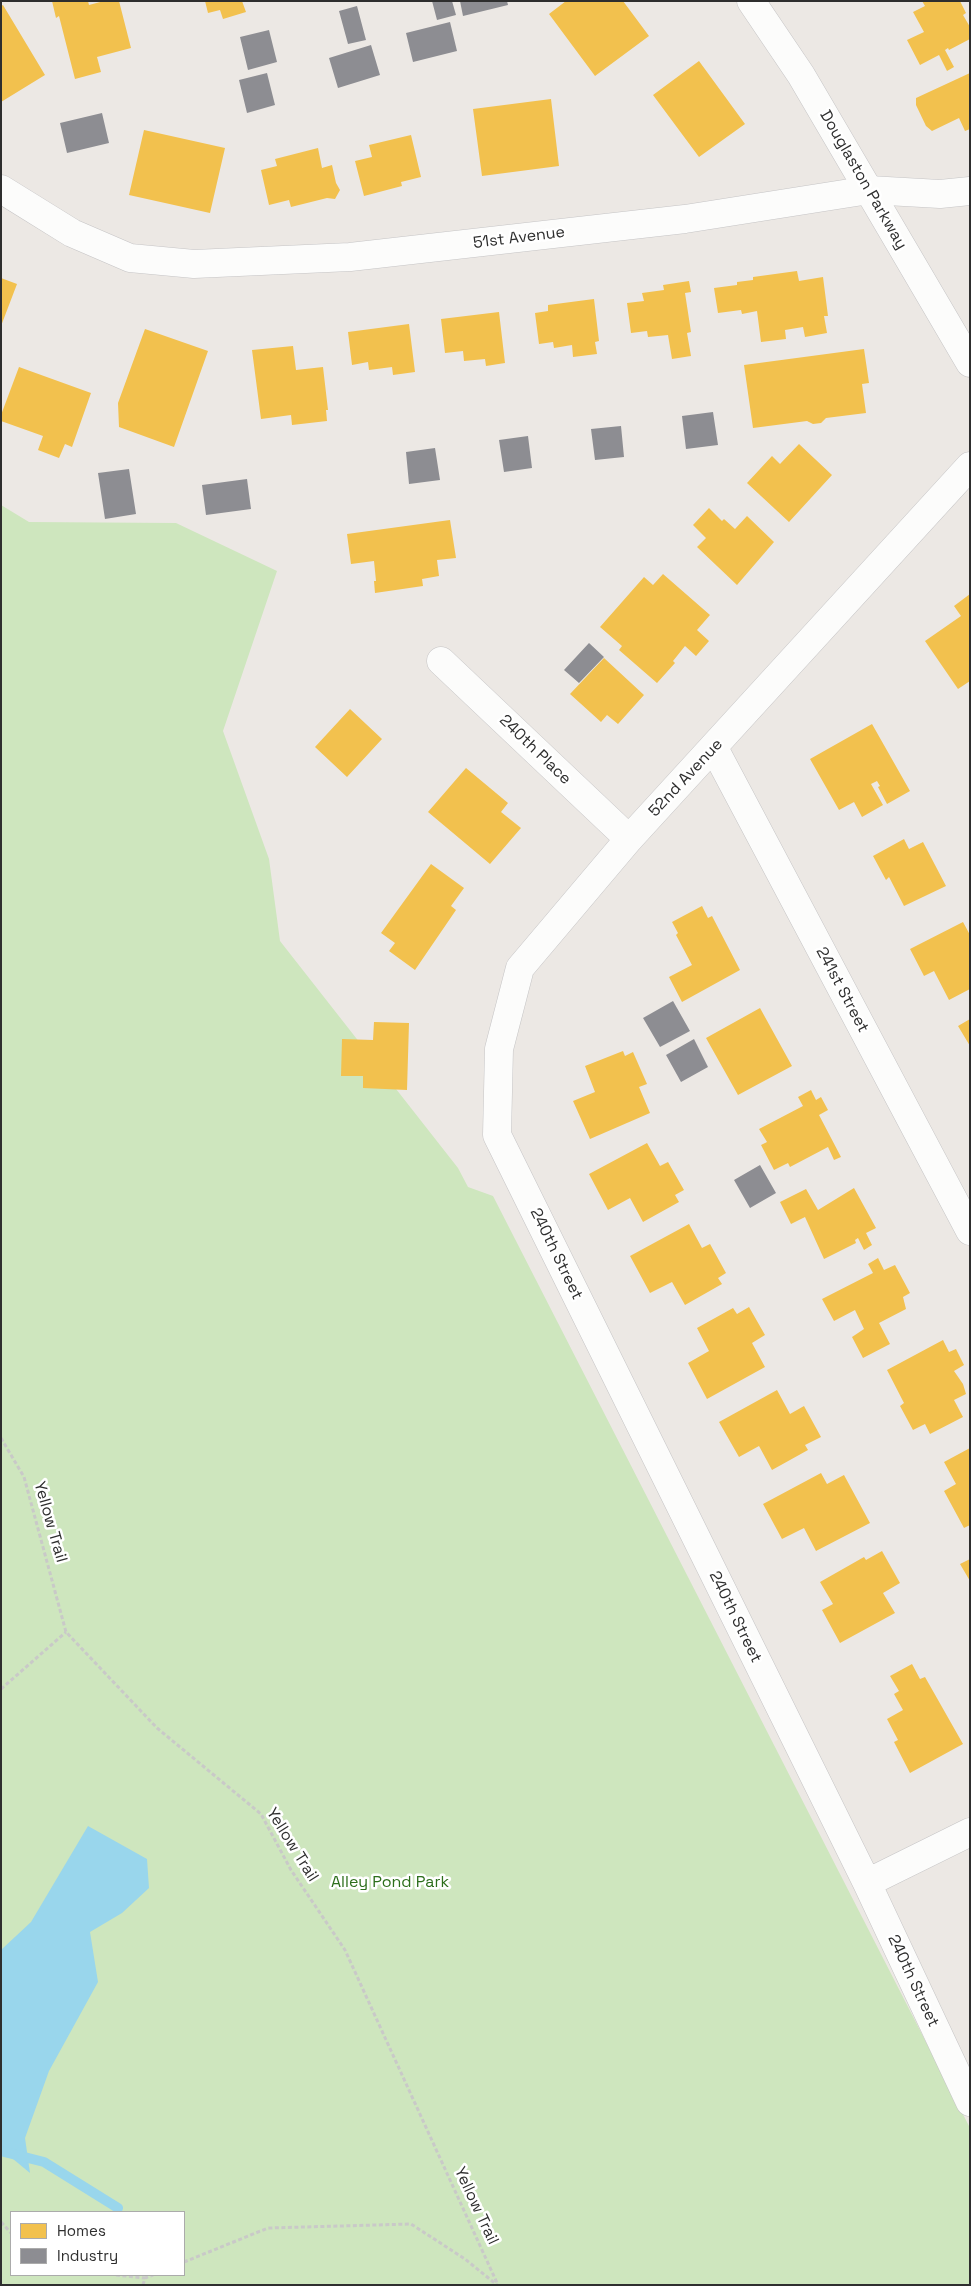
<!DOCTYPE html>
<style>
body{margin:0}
#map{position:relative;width:971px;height:2286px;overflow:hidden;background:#ece8e4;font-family:"Space Grotesk",sans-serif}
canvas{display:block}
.frame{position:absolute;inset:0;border:2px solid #2e2e2e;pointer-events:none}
.legend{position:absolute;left:10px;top:2211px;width:175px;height:65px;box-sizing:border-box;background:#fff;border:1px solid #ababab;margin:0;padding:6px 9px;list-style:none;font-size:15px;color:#2e2e2e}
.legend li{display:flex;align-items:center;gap:10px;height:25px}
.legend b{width:25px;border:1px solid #ababab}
</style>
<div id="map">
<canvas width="971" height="2286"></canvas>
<div class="frame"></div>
<ul class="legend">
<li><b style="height:14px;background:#f2c14e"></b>Homes</li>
<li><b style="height:14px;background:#8d8d92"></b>Industry</li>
</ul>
</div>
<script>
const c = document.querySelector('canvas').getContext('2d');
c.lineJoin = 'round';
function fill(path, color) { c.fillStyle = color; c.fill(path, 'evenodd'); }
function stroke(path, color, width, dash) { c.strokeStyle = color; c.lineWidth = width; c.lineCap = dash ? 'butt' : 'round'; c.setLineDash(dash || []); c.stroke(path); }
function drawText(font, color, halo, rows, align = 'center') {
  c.font = font + ' "Space Grotesk",sans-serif'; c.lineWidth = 5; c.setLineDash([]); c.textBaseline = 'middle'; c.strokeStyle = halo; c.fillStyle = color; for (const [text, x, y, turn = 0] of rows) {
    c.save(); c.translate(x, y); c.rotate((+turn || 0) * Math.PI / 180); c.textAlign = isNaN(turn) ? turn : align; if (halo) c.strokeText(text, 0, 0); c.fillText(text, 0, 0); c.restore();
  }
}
fill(new Path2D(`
 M1,505L29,522L176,523L277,571L223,731L269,859L280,941L458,1168L468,1187L493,1196L970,2128V2285H1ZM11,2212H184V2275H11Z`), '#cee6be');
fill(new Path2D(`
 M88,1826L147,1859L149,1888L122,1913L90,1932L98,1982L49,2071L25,2138L30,2173L1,2149V1950L31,1922Z`), '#99d6ec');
fill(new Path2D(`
 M52,1H88L89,5L104,1H119L131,48L97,57L101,72L75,79L59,16L56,18Z
 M205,1H242L246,12L223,19L220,10L208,13Z
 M566,1H623L649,36L595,76L549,14Z
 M922,1H960L966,13L963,15L970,27V39L949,50L948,48L945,50L954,67L947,71L939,55L920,65L907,40L924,32L913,12L925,6Z
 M3,5L45,75L1,102V6Z
 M699,61L745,124L699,157L653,95Z
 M970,73V129L965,131L959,118L932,131L926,126L916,105V98Z
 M551,99L559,166L482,176L473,109Z
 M144,130L225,148L210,213L129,195Z
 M411,135L421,177L401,182L402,186L364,196L355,161L372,157L369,145Z
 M318,148L322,168L332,165L336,183L340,190L335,199L327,198L291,207L289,200L269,205L261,170L277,166L275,159Z
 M797,271L799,281L823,277L828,316H824L827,333L805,337L803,327L785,330L786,339L761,342L757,311L742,314L741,310L718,313L714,288L737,285V282L753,280V277Z
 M1,278L17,284L1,326Z
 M689,281L691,292L685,293L691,332L687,333L691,356L672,359L668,335L648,337L647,331L631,333L627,303L644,301L642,293L664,290L663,285Z
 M594,299L599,341L595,342L597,354L573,357L572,345L554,348L553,342L539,344L535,313L548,311V305Z
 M499,312L505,363L486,366L485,359L464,361L463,351L445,353L441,319Z
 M409,324L415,372L393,375L392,367L369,370L368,362L352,365L348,332Z
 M145,329L208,351L174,447L119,427L118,403Z
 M293,346L296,370L323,367L328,410H326L327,421L292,425L291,415L261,419L252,350Z
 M864,349L869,383L862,384L866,413L826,418L821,423L813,424L807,421L753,428L744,365Z
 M19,367L91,393L72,447L65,444L59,458L38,450L43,436L1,421V415Z
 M799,444L832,475L789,522L747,483L772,456L780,464Z
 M709,508L722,521L724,519L735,529L747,516L774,542L737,585L697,547L706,538L693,525Z
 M450,520L456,558L437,560L439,576L422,579L423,586L375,593L374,581H376L374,561L351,564L347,534Z
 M663,574L710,615L697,630L709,641L696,656L685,646L673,661L675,663L657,683L619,650L622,646L600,627L644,577L653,585Z
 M970,594V681L958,689L925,641L961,616L954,606Z
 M604,658L644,695L618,724L607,715L601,722L570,694Z
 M350,709L382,739L347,777L315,747Z
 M872,724L910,791L887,804L878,787L880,786L877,781L871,784L883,805L862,817L854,802L839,810L810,759Z
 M466,768L508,803L501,812L521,828L490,864L428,812Z
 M904,839L909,849L923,842L946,886L904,906L889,877L886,880L873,856Z
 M431,864L464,888L451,906L456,910L415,970L389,951L395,943L381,933Z
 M702,906L708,918L712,916L740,970L682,1002L669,977L692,965L676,935L678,933L672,922Z
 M963,922L970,935V989L949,1000L934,971L924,976L910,949Z
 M760,1008L792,1066L738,1095L706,1038Z
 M970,1019V1046L958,1026Z
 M374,1022L409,1023L407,1090L363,1088V1076H341L342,1039L373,1040Z
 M623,1051L625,1056L633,1052L647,1084L639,1087L650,1113L590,1139L573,1101L595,1092L585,1066Z
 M811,1090L816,1100L821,1097L828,1110L819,1115L841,1157L834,1160L828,1147L790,1167L788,1163L774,1170L761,1145L767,1142L759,1129L803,1106L798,1097Z
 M647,1143L660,1166L668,1162L684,1190L675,1195L679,1202L643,1222L630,1198L608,1210L589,1174Z
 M854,1188L876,1228L866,1233L872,1245L864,1250L858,1238L855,1240L856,1243L824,1259L805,1217L791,1224L780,1202L806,1189L818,1210Z
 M689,1224L702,1248L710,1244L726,1273L718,1278L722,1284L685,1305L672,1282L650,1293L630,1256Z
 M878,1258L884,1270L895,1265L910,1293L903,1297L906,1309L879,1323L890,1344L863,1358L852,1337L864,1329L855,1310L834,1321L822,1299L873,1273L868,1264Z
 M749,1307L765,1335L752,1343L765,1367L707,1399L688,1363L709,1351L697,1328L733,1308L737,1314Z
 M943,1340L949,1352L956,1349L964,1365L954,1371L963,1384L966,1394L954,1400L963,1417L930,1434L925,1424L913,1430L900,1406L904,1403L887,1370Z
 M777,1390L790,1414L804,1406L821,1437L805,1445L808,1450L772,1470L759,1446L739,1457L719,1422Z
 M970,1448V1525L964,1528L944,1491L956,1484L944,1462Z
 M821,1473L827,1484L844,1475L870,1523L816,1551L804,1528L782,1539L763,1504Z
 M882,1551L900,1583L883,1593L895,1613L840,1643L822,1610L833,1604L820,1582L864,1557L866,1560Z
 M970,1559V1581L960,1564Z
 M912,1664L920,1679L925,1677L963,1744L910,1773L894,1742L898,1740L887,1719L903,1710L894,1694L899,1691L890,1676Z`), '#f2c14e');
fill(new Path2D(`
 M432,1H452L456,15L437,20Z
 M460,1H507L508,5L463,16Z
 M357,6L366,40L348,44L339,11Z
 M450,22L457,51L413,62L406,33Z
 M269,30L277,62L248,70L240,37Z
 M371,45L380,75L338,88L329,58Z
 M267,73L275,105L247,113L239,80Z
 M102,113L109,143L67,153L60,123Z
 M713,412L718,445L686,449L682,416Z
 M621,426L624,457L595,460L591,429Z
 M528,436L532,468L504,472L499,440Z
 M435,448L440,480L409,484L406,452Z
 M129,469L136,514L105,519L98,473Z
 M247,479L251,509L206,515L202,485Z
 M589,643L604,657L579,683L564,670Z
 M673,1001L690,1031L660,1047L643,1018Z
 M694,1039L708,1067L681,1082L666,1055Z
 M760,1165L776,1193L750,1208L734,1180Z`), '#8d8d92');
stroke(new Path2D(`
 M1,2151L44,2162L118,2208`), '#99d6ec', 10);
const street = new Path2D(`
 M1,189L72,233L130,258L194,264L350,257L685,219L869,190L940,194L970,191
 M970,466L629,839L520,968L499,1049L497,1135L867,1883L970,2102
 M441,661L629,839
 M714,748L970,1231
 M867,1883L970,1832`);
const secondary = new Path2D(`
 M751,1L801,75L970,363`);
stroke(street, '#c5c4c5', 29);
stroke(secondary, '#c5c4c5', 29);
stroke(new Path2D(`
 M1,1438L24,1477L66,1632L157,1728L261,1814L291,1870L345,1950L498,2285
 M1,1689L66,1632
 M1,2222L11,2233
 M184,2262L268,2228L411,2224L465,2259L497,2285
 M116,2275L145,2278
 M143,2285L145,2278L153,2275`), '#c9c9c8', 3, [4, 2.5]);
stroke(street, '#fcfcfb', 28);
stroke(secondary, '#fcfcfb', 28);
drawText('16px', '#2e2e2e', '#fff', [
 ["Douglaston Parkway",863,180,60],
 ["51st Avenue",519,238,-7],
 ["240th Place",535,750,44],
 ["52nd Avenue",686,778,-47],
 ["241st Street",842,990,62],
 ["240th Street",556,1254,64],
 ["Yellow Trail",50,1522,74],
 ["240th Street",735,1617,64],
 ["Yellow Trail",292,1845,58],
 ["240th Street",913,1981,65],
 ["Yellow Trail",476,2206,65]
]);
drawText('16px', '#2c6e1b', '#fff', [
 ["Alley Pond Park",390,1883]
]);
</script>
